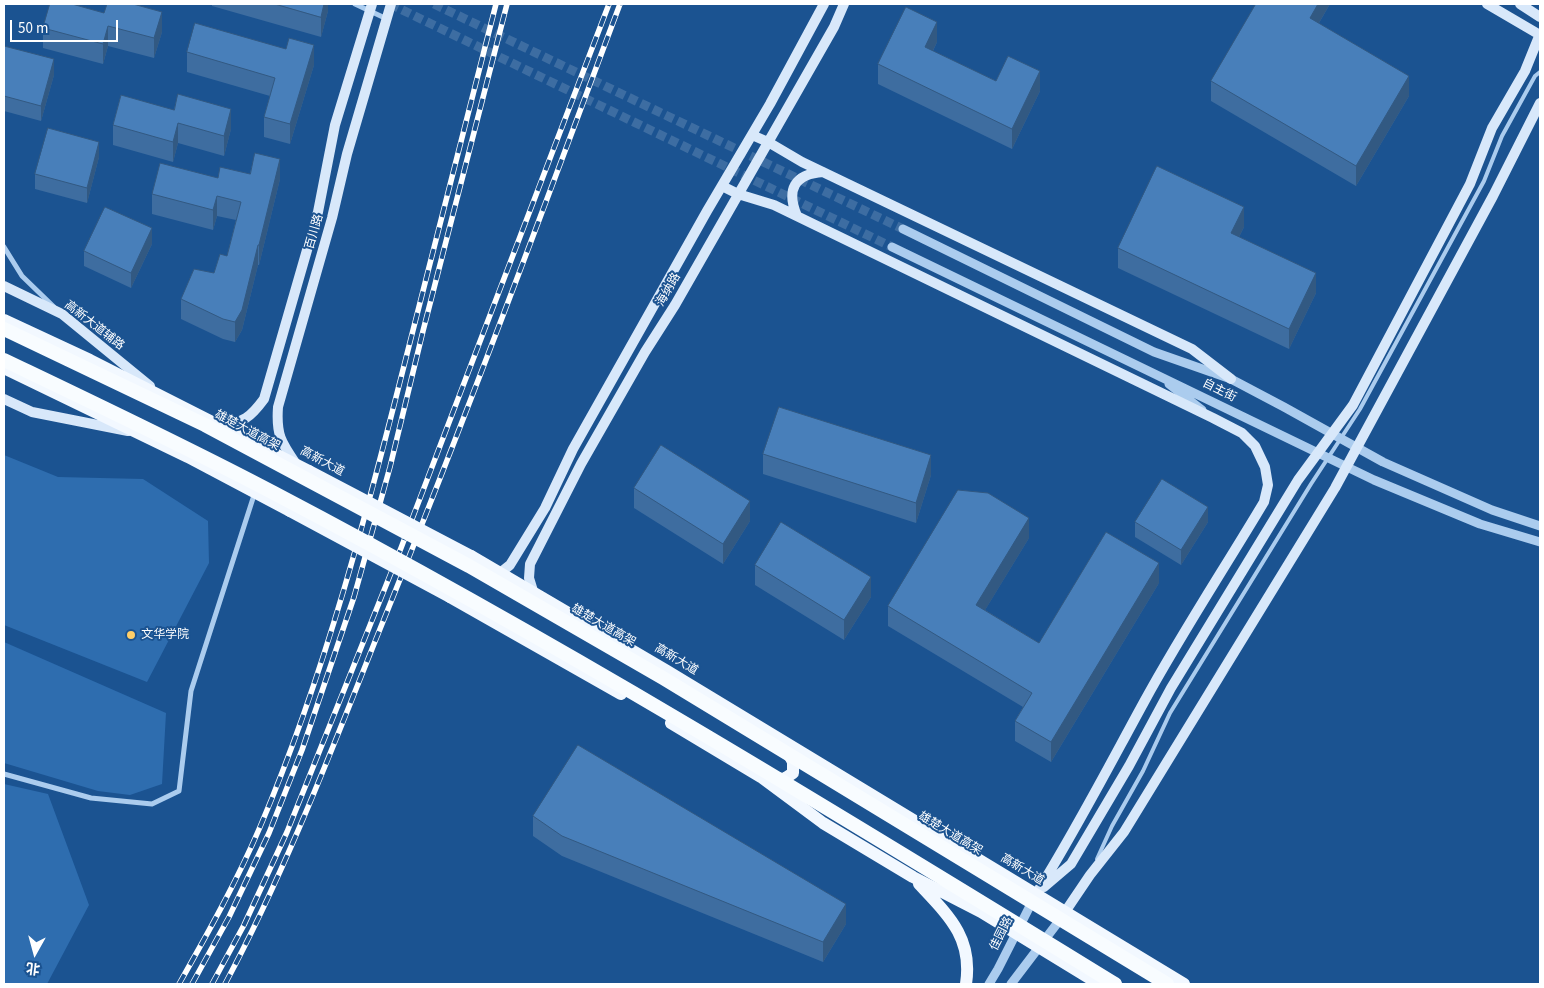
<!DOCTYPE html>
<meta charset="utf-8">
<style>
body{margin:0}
#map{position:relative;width:1544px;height:988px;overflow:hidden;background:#1b5391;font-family:"Source Sans 3","Noto Sans SC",sans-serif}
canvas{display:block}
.frame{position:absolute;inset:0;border:5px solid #fff;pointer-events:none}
.north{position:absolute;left:10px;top:928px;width:50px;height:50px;-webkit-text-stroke:4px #1b5391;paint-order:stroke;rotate:187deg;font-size:14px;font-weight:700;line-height:20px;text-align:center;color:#fff}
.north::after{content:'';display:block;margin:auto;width:18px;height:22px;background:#fff;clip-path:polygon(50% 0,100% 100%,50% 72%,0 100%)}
.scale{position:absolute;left:10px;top:20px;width:108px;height:22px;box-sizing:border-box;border:2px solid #fff;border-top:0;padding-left:6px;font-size:15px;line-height:18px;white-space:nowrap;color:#fff;-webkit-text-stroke:4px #1b5391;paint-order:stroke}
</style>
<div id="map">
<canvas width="1544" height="988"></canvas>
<div class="frame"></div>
<div class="north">北</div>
<div class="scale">50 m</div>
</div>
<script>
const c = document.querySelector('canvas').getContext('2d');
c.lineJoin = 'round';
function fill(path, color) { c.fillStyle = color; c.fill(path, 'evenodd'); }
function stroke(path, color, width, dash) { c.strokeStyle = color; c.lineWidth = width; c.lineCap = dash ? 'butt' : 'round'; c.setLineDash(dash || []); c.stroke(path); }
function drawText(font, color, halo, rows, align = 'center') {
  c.font = font + ' "Source Sans 3","Noto Sans SC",sans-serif'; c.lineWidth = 4; c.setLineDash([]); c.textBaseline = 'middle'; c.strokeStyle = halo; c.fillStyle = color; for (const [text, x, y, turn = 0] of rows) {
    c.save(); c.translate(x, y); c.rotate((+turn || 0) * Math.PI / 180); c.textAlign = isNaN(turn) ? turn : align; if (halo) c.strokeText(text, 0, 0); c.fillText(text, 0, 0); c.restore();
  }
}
fill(new Path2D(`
 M4,455L58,477L143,479L208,521L209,563L147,682L4,625Z
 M4,642L166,713L162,784L130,795L98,791L4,763Z
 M4,784L48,794L89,905L47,984H4Z`), '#2e6daf');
stroke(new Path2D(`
 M390,4L892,247
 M434,4L903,229`), '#3d6da2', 9, [9, 4.5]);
stroke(new Path2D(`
 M1097,859L1112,826L1143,771L1170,713L1311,484L1360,409L1484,181L1502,136L1535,76L1540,72`), '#abccee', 4);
stroke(new Path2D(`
 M355,4L387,19
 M4,247L22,276L54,307
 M4,774L91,798L152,804L179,791L191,691L255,492`), '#abccee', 5);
stroke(new Path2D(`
 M903,229L1154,352L1231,379L1284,407L1383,462L1492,510L1540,526
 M892,247L1374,480L1480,524L1540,542
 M1169,384L1202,410
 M989,984L998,969L1034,898
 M1011,984L1062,917`), '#abccee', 9);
stroke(new Path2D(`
 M1487,4L1540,35
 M1520,4L1540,17
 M752,135L768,142L802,162L1192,349L1231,379
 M722,186L738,194L774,205L1213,418L1242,433L1255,446L1265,467L1268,485L1264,502C1224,569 1181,634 1144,702C1109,766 1075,832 1036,894
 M797,216C786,190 794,174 823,172
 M4,286L62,314L150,386
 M4,399L32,412L128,431
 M221,425C244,422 250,418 264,399L318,212L335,125L372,4
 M296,464C281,442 276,435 278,407L332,218L347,154L391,4
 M500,573L510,565L545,508L573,449L707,211L770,104L824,4
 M533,591L529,578L530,564L581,464L645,352L675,305L786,111L834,27L844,4
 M1044,887L1071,864L1129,766L1171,688L1298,480L1353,405L1470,184L1492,128L1525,71L1540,34
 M1065,912L1090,875L1124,832L1335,488L1493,196L1540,103`), '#d8e8fa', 10);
stroke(new Path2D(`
 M4,320L90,360L309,471
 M4,368L188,457L290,511
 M471,556L667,671L1184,984
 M450,597L621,694
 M671,723L761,777L823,823L913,877L981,912L1099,984
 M773,778L784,779L793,773V762L787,751
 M919,884C949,916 973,938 966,984`), '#f2f8ff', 12);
const rail = new Path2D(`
 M179,984C208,933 237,881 260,827C326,672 368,509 409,346C438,232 467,118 496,4
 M192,984L229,917L269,833L302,750L354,597L390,467L423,331L507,4
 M212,984L244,925L287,832L401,548L609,4
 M225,984C286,870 332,749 380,629C464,422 542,213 620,4`);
stroke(rail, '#fff', 5.5);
stroke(rail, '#1b5391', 4, [11]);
stroke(new Path2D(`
 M309,471L471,556
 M290,511L450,597`), '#f2f8ff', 12);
stroke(new Path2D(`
 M4,329L205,425L469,566L663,678L1167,984
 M4,360C94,403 185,446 274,493C562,644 838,814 1115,984`), '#f8fcff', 14);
fill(new Path2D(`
 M50,4L162,32L154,58L108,46L103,64L43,48V28Z
 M212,4H328V11L321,37L212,6Z
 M1256,4H1330L1319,23L1409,96L1356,186L1211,101V81Z
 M937,42L933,51L996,81L1040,91L1012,149L878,84V64Z
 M4,46L54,75L41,121L4,111Z
 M187,52L314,65L290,144L264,137V117L270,96L187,72Z
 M121,95L231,129L224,156L178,143L173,162L113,145V125Z
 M99,157L87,203L35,189V174Z
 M250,174L280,179L259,265H258L242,330L235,342L223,339L181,319V299L214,273L227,256L236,220L217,216L213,230L152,214V194L218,178Z
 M1244,227L1239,237L1316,293L1289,349L1118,268V248Z
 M152,244L131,288L84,266V251Z
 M763,454L931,475L916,523L763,474Z
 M634,488L750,521L723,564L634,508Z
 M1135,522H1208L1181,565L1135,537Z
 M1029,538L985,610L1039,643L1159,583L1051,762L1015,741V721L1023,707L888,626V606Z
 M755,565L871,597L844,640L755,585Z
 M533,816L846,924L823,962L562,856L533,836Z`), '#3e6da0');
fill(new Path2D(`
 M324,4H328V11L321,37V17Z
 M1318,4H1330L1310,38V18Z
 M162,12V32L154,58V38Z
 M937,22V42L925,67V47Z
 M108,26V46L103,64V44Z
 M314,45V65L290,144V124Z
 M54,59V75L41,121V106Z
 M1040,71V91L1012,149V129Z
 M1409,76V96L1356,186V166Z
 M231,109V129L224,156V136Z
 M178,123V143L173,162V142Z
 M99,142V157L87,203V188Z
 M280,159V179L259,265V245Z
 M217,196V216L213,230V210Z
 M1244,207V227L1231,253V233Z
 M152,228V244L131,288V273Z
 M258,245V265L242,330L235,342V322Z
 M1316,273V293L1289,349V329Z
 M931,455V475L916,523V503Z
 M750,501V521L723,564V544Z
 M1208,507V522L1181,565V550Z
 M1029,518V538L976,625V605Z
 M1159,563V583L1051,762V742Z
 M871,577V597L844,640V620Z
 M846,904V924L823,962V942Z`), '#325982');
const building = new Path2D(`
 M50,4H72L104,13L107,4H133L162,12L154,38L108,26L103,44L43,28Z
 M275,4H324L321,17Z
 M1256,4H1318L1310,18L1409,76L1356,166L1211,81Z
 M906,7L937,22L925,47L996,81L1008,56L1040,71L1012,129L878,64Z
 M195,23L286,49L289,38L314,45L290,124L264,117L275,78L187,52Z
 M4,46L54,59L41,106L4,96Z
 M178,94L231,109L224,136L178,123L173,142L113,125L121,95L174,110Z
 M48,128L99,142L87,188L35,174Z
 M255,153L280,159L259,245H258L242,310L235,322L223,319L181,299L194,269L214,273L220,254L227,256L241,202L217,196L213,210L152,194L160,163L218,178L220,167L250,174Z
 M1157,166L1244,207L1231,233L1316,273L1289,329L1118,248Z
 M105,207L152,228L131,273L84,251Z
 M779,407L931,455L916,503L763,454Z
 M661,445L750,501L723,544L634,488Z
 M1162,479L1208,507L1181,550L1135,522Z
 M958,490L988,493L1029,518L976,605L1039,643L1106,532L1159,563L1051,742L1015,721L1032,693L888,606Z
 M781,522L871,577L844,620L755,565Z
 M578,745L846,904L823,942L562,836L533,816Z`);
fill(building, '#487fba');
stroke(building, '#325982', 1);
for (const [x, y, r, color] of [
 [131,635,5,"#ffce68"]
]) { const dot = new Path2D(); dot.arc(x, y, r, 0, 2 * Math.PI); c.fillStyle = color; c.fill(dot); stroke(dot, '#1b5391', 2); }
drawText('12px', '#fff', '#1b5391', [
 ["百川路",315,232,-74],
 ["海纳路",669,290,-60],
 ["高新大道辅路",94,326,38],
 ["自主街",1219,391,27],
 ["雄楚大道高架",247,431,28],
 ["高新大道",322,462,28],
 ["雄楚大道高架",603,626,30],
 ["高新大道",676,660,31],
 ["雄楚大道高架",950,834,31],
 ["高新大道",1022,870,31],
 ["佳园路",1002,934,-63]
]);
drawText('12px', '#fff', '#1b5391', [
 ["文华学院",141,635]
], 'left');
</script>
